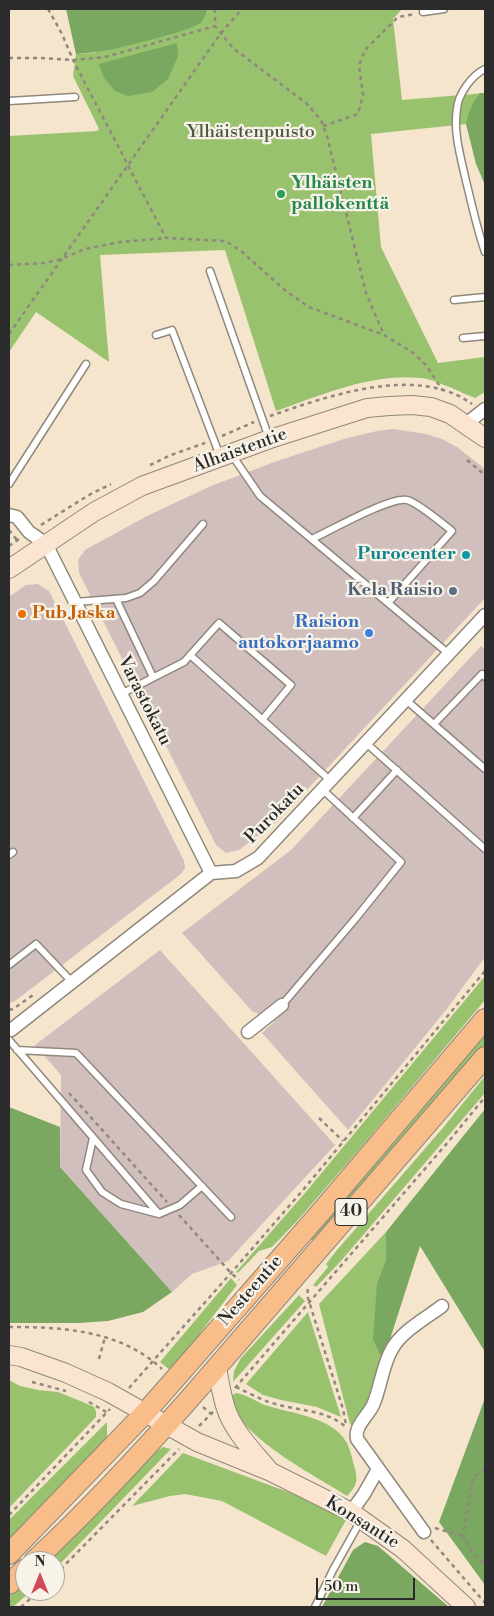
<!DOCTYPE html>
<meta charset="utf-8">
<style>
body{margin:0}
#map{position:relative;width:494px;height:1616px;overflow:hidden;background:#f5e5cd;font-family:"Libre Bodoni",serif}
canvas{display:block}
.frame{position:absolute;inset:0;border:10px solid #2b2b2b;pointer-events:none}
.north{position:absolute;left:15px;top:1551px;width:50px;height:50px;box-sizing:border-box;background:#f7f3e8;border:1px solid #a5a39c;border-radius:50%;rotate:0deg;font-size:14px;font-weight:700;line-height:20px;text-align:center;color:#2b2b2b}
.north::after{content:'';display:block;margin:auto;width:18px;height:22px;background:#d1495b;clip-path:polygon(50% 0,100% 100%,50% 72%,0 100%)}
.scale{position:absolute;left:316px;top:1578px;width:99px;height:22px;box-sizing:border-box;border:2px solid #2b2b2b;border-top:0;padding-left:6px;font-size:15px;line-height:18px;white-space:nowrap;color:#2b2b2b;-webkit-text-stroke:4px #f7f3e8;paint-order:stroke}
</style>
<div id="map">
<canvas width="494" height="1616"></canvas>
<div class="frame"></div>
<div class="north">N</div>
<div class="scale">50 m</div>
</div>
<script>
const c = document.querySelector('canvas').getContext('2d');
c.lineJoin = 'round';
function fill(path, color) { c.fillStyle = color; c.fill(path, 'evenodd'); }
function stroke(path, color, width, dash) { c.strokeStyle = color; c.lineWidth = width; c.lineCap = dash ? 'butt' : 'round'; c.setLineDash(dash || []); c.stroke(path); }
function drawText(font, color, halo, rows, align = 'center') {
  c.font = font + ' "Libre Bodoni",serif'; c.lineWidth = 4.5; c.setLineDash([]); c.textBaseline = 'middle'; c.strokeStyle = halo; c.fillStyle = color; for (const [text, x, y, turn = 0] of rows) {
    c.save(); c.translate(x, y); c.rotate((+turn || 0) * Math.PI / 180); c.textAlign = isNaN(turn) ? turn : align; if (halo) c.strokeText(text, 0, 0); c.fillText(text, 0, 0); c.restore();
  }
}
fill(new Path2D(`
 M393,429L426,434L442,439L457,447L485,469V598L279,820L239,850L226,853L216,845L79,573L78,560L85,550L147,516L211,486L277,461L344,439L377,431Z
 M38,584L49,591L184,861L185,868L181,874L15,1001L9,1003V597L26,585Z
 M481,646L485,649V957L446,1010L348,1130L262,1033L275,1021L252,1011L182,933L291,850Z
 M160,950L335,1145L228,1261L192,1274L172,1292L60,1167L61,1075L35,1045Z`), '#d1bfbd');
fill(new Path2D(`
 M208,9H402L393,19L402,100L485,93V163L466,124L371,134L381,247L438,363L485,357V392L475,398C462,393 434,379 421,378C371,373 322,395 276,411L225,250L100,255L109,362L36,312L9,352V136L97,131L99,129L73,76L76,54L94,53L207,12Z
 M485,976V1000L363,1145L297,1221L272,1247L259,1251L238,1273L236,1272L305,1193Z
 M485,1031V1044L441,1098L315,1243L311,1239L339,1204Z
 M485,1076V1093L340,1262L316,1287L313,1285L328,1267L326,1264L337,1250L442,1129Z
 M386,1232V1259L377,1283L383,1361L360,1433L350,1424L319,1304Z
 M231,1278L237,1285L171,1371L160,1362Z
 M299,1295L305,1301L233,1382L234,1371L241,1358Z
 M308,1312L341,1417L317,1407L281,1400L263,1395L246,1384Z
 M9,1380L20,1386L38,1390L58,1392L83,1402L94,1407L96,1411V1417L9,1508Z
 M236,1393C246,1394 255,1401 265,1405C291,1414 332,1416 347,1443C350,1449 352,1458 354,1465C358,1479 358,1485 347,1496C312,1474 261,1448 237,1415C234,1410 233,1402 231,1396Z
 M107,1422V1437L104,1445L9,1540V1520Z
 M163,1447L171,1449L55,1569V1561H45L154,1453Z
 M183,1453L307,1499L346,1520L326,1556L222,1501L185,1494L170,1496L132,1506Z
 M25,1580V1591H31L13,1607H9V1594Z`), '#99c26e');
fill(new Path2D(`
 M66,9H208L202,22C186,31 168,35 150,40C125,46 102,53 76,54Z
 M177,43L178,56L168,79L152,92L128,96L115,91L104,78L99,64Z
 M480,93H485V185L476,164L466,124L469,112L474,101Z
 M9,1107L60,1127V1167L172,1292L143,1312L108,1321L79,1323H9Z
 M485,1109V1352L420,1246L383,1361L373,1339L377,1283L386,1259V1232Z
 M485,1398V1585L439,1522Z
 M365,1542L378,1546L449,1607H322L353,1550Z`), '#7aa861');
const lane = new Path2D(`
 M423,12L444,9
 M485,69C472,75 458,94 457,109C453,132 461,158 466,181C472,205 477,229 485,252
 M9,101L75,97
 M210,271L269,438
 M454,300L485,297
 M156,335L172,330L220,456
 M463,338L485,336
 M232,455L260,496L449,654
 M9,484L86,364
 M312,539C330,531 391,496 407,500C417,502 443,524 452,531L388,603
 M116,599L153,677
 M75,602L126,598L140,593L154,581L203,524
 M190,655L331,781
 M121,694L184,662L219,623L291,685L262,720
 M406,700L485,769
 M434,724L482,674L485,677
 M366,743L485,849
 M353,818L397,770
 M9,855L13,852
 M9,965L36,944L72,982
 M282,1005L356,918L401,862L323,790
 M9,1040L159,1214
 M17,1050L76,1053L231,1217
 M93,1138L86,1170L102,1192L121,1204L159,1214L180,1205L202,1186
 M315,1607L333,1570L361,1520`);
const street = new Path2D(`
 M466,424L485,409
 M9,515L17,517L29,532L46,544L211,873
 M9,1029L11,1030L211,873L236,871L258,858L485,615
 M248,1032L282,1005
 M351,1512L364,1494L378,1469
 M424,1532L357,1439C354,1426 368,1416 373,1405C381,1387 382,1366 392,1349C402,1331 425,1319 442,1306`);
const secondary = new Path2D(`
 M9,569L94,512L142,486L270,439L367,408L389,406L412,405L431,407L450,414L485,438
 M9,1355L21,1357L66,1373L108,1392L197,1442L271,1472L351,1512L403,1549L466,1607
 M217,1368C220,1383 222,1400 228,1414C237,1435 254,1452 269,1470`);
const primary = new Path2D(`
 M9,1554L145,1413L320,1213L485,1019
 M34,1561C90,1509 141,1454 191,1397C290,1284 387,1170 485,1057
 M9,1584L25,1569`);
stroke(lane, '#90887c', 9);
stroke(street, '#90887c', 15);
stroke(secondary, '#90887c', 20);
stroke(primary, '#90887c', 22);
stroke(new Path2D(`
 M48,9L62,34L73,60L166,238L226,241L242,252L287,292L309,307L384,335L412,352L426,365L443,391
 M215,9V26L233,48L306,103L321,120L327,136L366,293L384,335
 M9,58H40L73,60L105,57L215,26
 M323,126L358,114L363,95L359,65L365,50L398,17L415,14
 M9,265L44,263L61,259L85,249L120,242L166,238
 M9,334L221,33L242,9
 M270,416C328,396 417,364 472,404
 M222,436L254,422
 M467,460L485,475
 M150,465L171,455L205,443
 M41,525L89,495L111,484
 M9,530L17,540
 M9,546L19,539
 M9,1010L13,1009L36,993
 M69,1093L167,1202
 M319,1118L343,1141
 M179,1215L231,1273L239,1280
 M308,1289L307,1295L343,1409L346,1425
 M9,1327C63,1327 120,1330 162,1369
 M99,1359L105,1337
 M32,1382L66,1391
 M236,1387C247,1392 259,1399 272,1403C297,1411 325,1409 346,1427
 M129,1388L231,1273L303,1190L485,971
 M235,1388L449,1141L485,1097
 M89,1402L108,1413
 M203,1407L211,1414
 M199,1426L213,1412
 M485,1469L473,1478L463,1536L474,1556L485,1563
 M9,1515L110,1409
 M435,1528L463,1536
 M431,1540L485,1603
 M55,1575L179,1449
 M21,1607L39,1591`), '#90887c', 2.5, [4, 4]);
stroke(lane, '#fff', 6);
stroke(street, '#fff', 12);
stroke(secondary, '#fce5d0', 18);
stroke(primary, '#f8bd89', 20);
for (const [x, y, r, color] of [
 [281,194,5,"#2e9e5b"],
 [466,555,5,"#0f9aa8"],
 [453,591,5,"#5c6f8a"],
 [22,614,5,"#e8710a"],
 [369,633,5,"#3f7fe0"]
]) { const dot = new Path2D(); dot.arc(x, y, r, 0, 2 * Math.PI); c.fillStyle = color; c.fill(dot); stroke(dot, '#f7f3e8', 2); }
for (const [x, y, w] of [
 [351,1212,32]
]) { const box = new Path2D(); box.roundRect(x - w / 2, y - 13.5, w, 27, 4); c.fillStyle = '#f7f3e8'; c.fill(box); stroke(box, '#2b2b2b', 1); }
drawText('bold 16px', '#2b2b2b', null, [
 ["40",351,1212]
]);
drawText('18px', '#4c583f', '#f7f3e8', [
 ["Ylhäistenpuisto",251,133]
]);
drawText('bold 18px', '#27864d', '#f7f3e8', [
 ["Ylhäisten",291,184],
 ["pallokenttä",291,205]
], 'left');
drawText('18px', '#2b2b2b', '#f7f3e8', [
 ["Alhaistentie",240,451,-20],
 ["Varastokatu",144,701,63],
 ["Purokatu",275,814,-46],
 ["Nesteentie",251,1291,-49],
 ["Konsantie",362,1523,32]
]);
drawText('bold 18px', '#0d838f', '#f7f3e8', [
 ["Purocenter",456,555]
], 'right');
drawText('bold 18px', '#4e5e75', '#f7f3e8', [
 ["Kela Raisio",443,591]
], 'right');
drawText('bold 18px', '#c56008', '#f7f3e8', [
 ["Pub Jaska",32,614]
], 'left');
drawText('bold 18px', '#366cbe', '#f7f3e8', [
 ["Raision",359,623],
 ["autokorjaamo",359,644]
], 'right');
</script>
